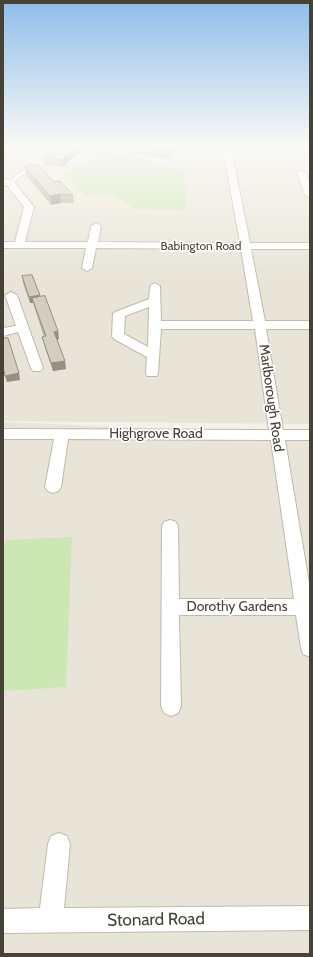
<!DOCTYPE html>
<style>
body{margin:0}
#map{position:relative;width:313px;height:957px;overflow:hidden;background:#f4f1e9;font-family:Cabin,sans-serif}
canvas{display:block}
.frame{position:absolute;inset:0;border:4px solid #474238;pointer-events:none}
</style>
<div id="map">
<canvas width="313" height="957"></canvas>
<div class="frame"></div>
</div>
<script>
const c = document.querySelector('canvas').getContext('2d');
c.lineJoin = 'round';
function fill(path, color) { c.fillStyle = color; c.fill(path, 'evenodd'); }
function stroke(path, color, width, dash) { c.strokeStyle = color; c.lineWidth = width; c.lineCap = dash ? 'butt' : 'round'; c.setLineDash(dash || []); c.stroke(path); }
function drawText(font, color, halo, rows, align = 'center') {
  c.font = font + ' Cabin,sans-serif'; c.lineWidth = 3.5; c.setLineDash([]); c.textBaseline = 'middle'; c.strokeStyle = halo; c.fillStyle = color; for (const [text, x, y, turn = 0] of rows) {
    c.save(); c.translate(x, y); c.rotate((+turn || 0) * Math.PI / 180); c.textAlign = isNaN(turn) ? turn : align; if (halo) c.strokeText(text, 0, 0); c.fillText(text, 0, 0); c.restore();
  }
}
fill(new Path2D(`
 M3,148H310V424L3,421Z
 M3,422L310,435V954H3Z`), '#e8e4d7');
fill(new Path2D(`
 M42,148H186L183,152L184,170L160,166L75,182L106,196L112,194L135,209L31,207L10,182Z`), '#ece7d4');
fill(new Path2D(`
 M101,151L155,161L154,163L161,164L160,166L184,170L186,210L135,209L112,194L106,196L85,195L75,185L78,184L75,182H73L64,173L73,169L77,164L87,165Z
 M72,537L66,687L3,691V558L5,540Z`), '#cce6b4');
const lane = new Path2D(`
 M3,148L10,150L8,151L3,150Z
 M38,158L42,159L12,184H8V182Z`);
const street = new Path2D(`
 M223,148H231L250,243H310V249H251L265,321H310V329H266L283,430H310V440H285L310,589V657L303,654L301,648L296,615H179L181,706L178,713L171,716L164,713L161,706L162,526L164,522L170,520L176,522L178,526L179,599H294L271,440L68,439L61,487L58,491L53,493L48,491L45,487L54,439H3V429L269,430L255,329H161L158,373L157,376H147L146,373L147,357L114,339L112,336L113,314L115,312L149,299L150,286L155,283L160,286L161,321H253L241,249L96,248L92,268L87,271L82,268L86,248H3V242H15L24,207L7,185H3V179L13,181L34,207L25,242H88L91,226L96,223L101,226L98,242L240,243ZM149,307L148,347L124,334L125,316Z
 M301,170C311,174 310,189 310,198L305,195L297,173Z
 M11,292L17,295L43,368L41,371H33L31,368L18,332L3,336V328L16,326L5,295Z
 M59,833L67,836L70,844L64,908L310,906V930L3,933V909L40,908L48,844L51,836Z`);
stroke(lane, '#bfbaac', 2);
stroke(street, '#bfbaac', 2);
fill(lane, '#fff');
fill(street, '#fff');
fill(new Path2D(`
 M51,148H84L62,167L44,165L43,158Z
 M105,148H177L167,159Z
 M25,167L73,195L74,203H61L51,205L26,175Z
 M22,276L40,297L58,331L59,339L57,340L66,369L53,371L44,345L42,337H44L33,303H30L23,283Z`), '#b7b1a4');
fill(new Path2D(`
 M74,148H84L62,167V160Z
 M170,148H177L167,159L168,151Z
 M60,194L61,203L51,205L50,196Z
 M40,295L41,302L32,298L33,303H30L29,297Z
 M58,331L59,339L55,340L54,332Z
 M65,361L66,369L53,371L51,363Z
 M19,373L20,380L7,382L5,376Z`), '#959086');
const building = new Path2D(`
 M51,148H74L62,160L43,158Z
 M152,148H170L168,151Z
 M38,164L54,182L60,181L73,195L60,194L50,196L25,167Z
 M32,275L40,295L29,297L22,276Z
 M45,296L58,331L54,332L65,361L51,363L42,337L46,336L32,298Z
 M8,338L19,373L5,376L3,367V339Z`);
fill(building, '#d5cebf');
stroke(building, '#959086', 1);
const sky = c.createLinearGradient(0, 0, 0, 282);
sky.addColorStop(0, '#8ebeea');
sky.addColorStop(0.52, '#faf9f5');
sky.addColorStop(1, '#faf9f500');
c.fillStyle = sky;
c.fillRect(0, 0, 313, 282);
drawText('12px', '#474238', '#fff', [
 ["Babington Road",201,246]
]);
drawText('14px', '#474238', '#fff', [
 ["Marlborough Road",271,398,82],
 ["Highgrove Road",156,434],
 ["Dorothy Gardens",237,607]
]);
drawText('17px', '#474238', '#fff', [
 ["Stonard Road",156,920,-1]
]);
</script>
